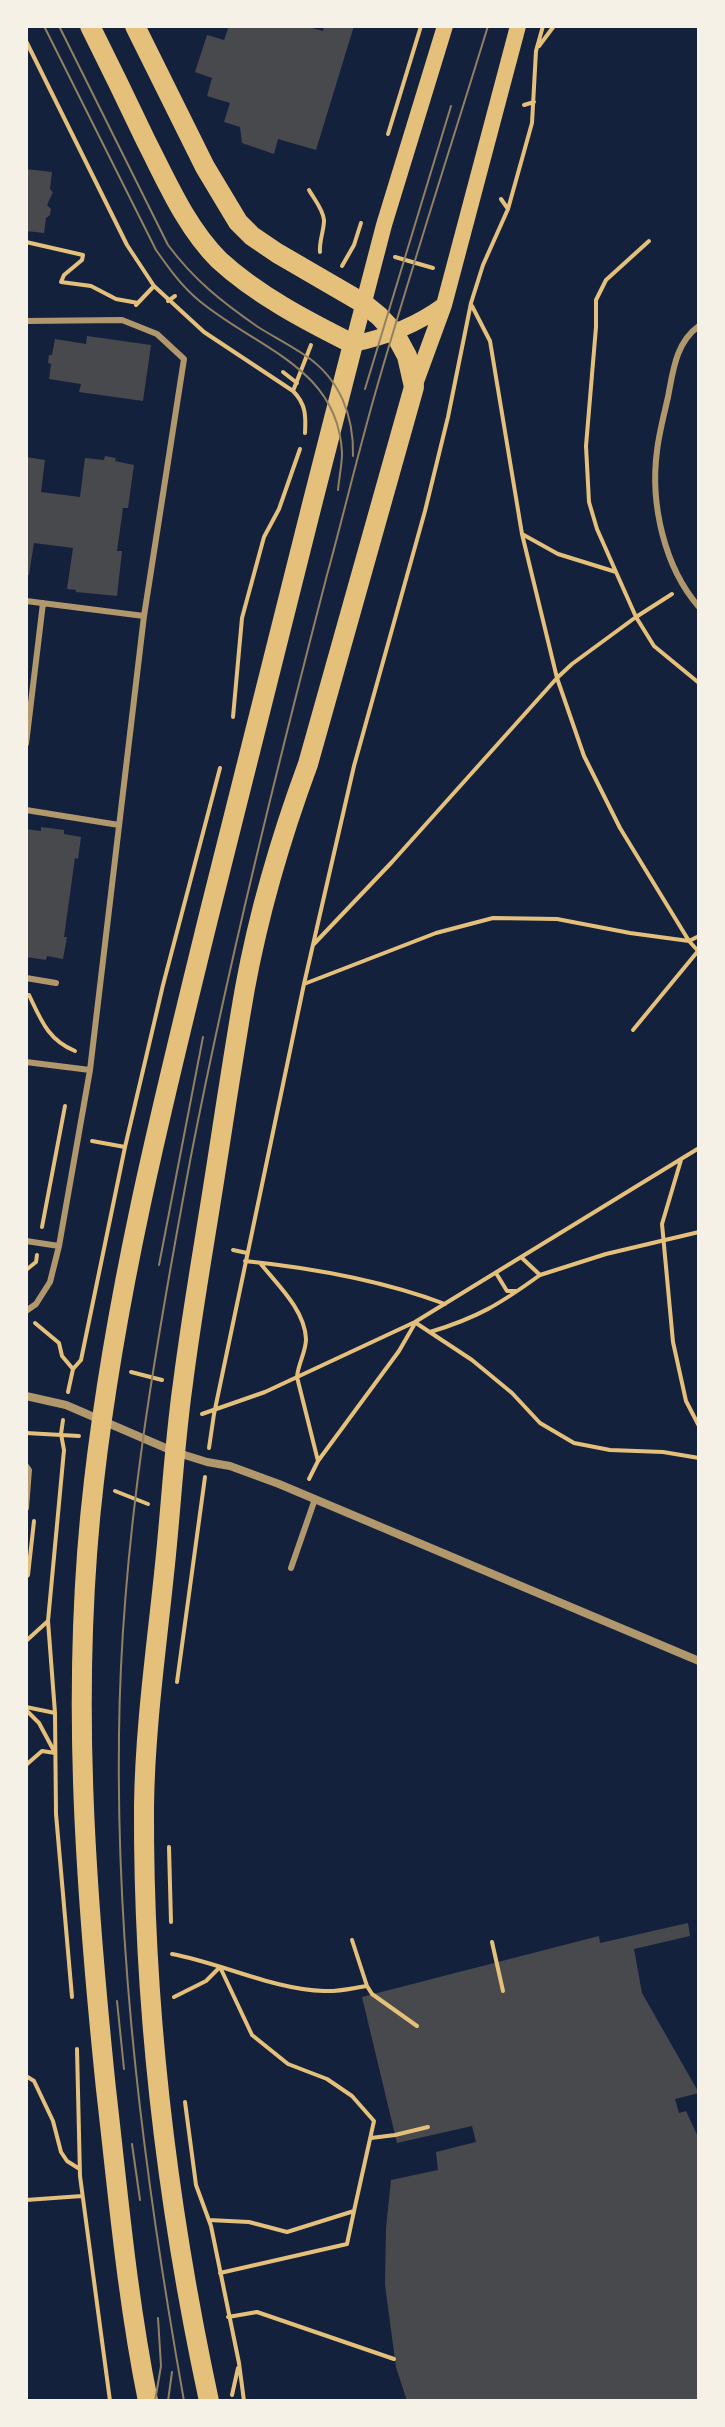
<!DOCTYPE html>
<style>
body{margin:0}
#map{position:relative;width:725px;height:2427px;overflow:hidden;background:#14213d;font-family:"Work Sans",sans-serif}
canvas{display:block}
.frame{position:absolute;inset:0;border:28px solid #f6f1e7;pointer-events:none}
</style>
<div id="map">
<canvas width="725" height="2427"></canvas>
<div class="frame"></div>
</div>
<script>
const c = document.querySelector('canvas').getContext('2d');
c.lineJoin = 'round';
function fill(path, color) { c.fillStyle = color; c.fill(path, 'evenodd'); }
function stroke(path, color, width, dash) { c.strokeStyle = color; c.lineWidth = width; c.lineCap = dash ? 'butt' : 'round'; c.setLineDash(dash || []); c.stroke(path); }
fill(new Path2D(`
 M229,26H313L312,28L323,31L324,26H354L316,150L278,139L274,154L242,143L240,127L224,122L230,103L207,96L212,78L195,72L207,35L224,40Z
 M26,169L52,172L50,189L53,192L47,205L51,209L50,215L46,218L44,233L26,231Z
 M87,336L151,345L143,401L79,392L81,384L49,379L51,364L48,363L49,355H52L55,339L86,344Z
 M105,456L116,458L115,461L134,465L128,508H123L117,551H122L117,596L76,592V590L67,589L73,548L34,543L29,575H26V457L45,460L41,492L80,497L85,458L104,460Z
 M41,827L64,830V834L81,837L78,859L75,858L64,937H67L63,959L47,956L46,960L26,957V829L41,831Z
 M688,1923L690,1936L634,1949L642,1993L699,2093L675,2099L679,2113L686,2111L699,2139V2401H407L396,2367L385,2285L386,2228L391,2180L438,2170L436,2152L476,2142L472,2126L397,2143L362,1997L599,1936L600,1943Z`), '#48494c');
stroke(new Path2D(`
 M26,41L127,245L154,286L204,332L293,391C306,404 306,416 305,433
 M539,46L554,26
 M524,105L534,102
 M388,134L421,26
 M309,190C314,199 323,209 324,220C324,231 319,241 320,252
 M501,199L508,209
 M26,242L83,255L82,260L64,275L61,282L91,286L116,299L138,303
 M395,257L433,268
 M342,266L354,245L361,223
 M168,301L175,296
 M136,305L154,286
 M472,306L490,341L522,534L557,678L584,756L620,828L689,941L699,952
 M283,372L297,383
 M293,391L311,345
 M522,534L558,554L616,572L636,617L672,594
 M616,572L597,529L589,502L586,446L596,327V300L606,280L649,241
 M233,717L242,618L264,537L279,509L300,449
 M313,945L392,862L557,678L572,664L636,617L654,646L699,683
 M304,984L436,933L493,918L557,919L630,933L689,941L699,936
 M29,995C41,1020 48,1040 75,1051
 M633,1030L698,951
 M92,1141L125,1147
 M681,1160L662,1224L673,1342L686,1401L699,1426
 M42,1227L65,1106
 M233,1250L247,1253
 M522,1258L540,1275L606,1254L699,1232
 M245,1261C313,1268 381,1280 445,1304
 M260,1263C277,1284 305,1310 306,1339C306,1352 298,1364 297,1377L318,1461
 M26,1270L36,1262L37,1255
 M496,1273L507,1291H516
 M35,1323L59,1343L62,1356L73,1369
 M416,1323L472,1360L512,1393L540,1423L574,1443L610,1450L663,1452L699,1458
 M430,1332C477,1318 500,1304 540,1275
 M131,1372L162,1380
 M68,1392L73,1369L81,1360L125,1147L163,985L220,768
 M202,1414L265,1392L415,1322L699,1148
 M63,1420L61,1434L64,1450L48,1621L55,1713L56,1814L72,1997
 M26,1433L79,1436
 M209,1448L214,1414L304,984L354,766L425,511L448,417L471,303L483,265L508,209L532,123L536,51L543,26
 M309,1479L318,1461L399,1351L414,1325
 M115,1491L148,1504
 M26,1577L28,1575L34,1521
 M26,1641L48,1621
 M177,1682L205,1477
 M26,1707L55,1713
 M26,1710L39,1723L54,1751
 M26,1765L42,1751L55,1753
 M169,1847L171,1922
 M352,1940L367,1986L372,1994L417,2026
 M492,1942L503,1991
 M172,1954C221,1963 275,1990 324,1991C338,1992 353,1988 367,1986
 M174,1997L206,1981L220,1967L252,2035L288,2064L327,2079L352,2096L374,2121L354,2211L287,2232L249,2222L209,2220
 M77,2049L80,2176L110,2401
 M26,2076L34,2081L53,2121L61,2152L67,2161L78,2168
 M185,2102L196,2185L211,2226L239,2363L244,2401
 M371,2138L395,2135L428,2127
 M26,2200L82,2196
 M220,2273L347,2244L354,2211
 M228,2317L257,2312L394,2359
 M232,2395L238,2368`), '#e5c07b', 4);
stroke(new Path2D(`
 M26,321L122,320L157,334L184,359L144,616L90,1070L59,1246L50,1282L36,1304L26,1311
 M699,326C676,342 673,371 668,397C664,415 659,433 657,451C650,503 664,567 699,607
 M26,601L144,616
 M26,744L43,603
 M26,810L119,825
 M26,978L56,983
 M26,1062L90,1070
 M26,1241L59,1246
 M26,1466L29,1470L26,1508
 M291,1568L315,1499`), '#b1986c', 6);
stroke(new Path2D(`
 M26,1396L66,1405L175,1452L207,1462L230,1466L279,1484L699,1661`), '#b1986c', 8);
stroke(new Path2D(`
 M444,305C417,325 386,337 353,344L384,225L445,26
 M414,387L444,305L518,26`), '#e5c07b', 16);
stroke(new Path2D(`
 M90,26C109,64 128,103 146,141C167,182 186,227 219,260C257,295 307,321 353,344C304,534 257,724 209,915C163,1102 116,1289 94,1481C70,1684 85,1886 106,2089C118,2193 127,2298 148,2401
 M135,26L205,167L238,222L252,236L277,253L363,303L379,316L394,332L407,356L414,387L308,764C281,837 259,912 245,988C233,1056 223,1125 212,1194C202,1257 191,1320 183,1383C174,1446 171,1510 164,1574C156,1651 145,1729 144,1806C143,2006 167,2206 209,2401`), '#e5c07b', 20);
stroke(new Path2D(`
 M44,26L156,250C168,267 180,284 196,298C252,347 338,365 342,453C342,465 339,478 338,490
 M59,26L168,245C194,280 222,302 258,327C274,337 290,345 306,356C340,379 354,416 353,456
 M365,389L451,106
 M159,1265L203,1037
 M117,2001L124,2069
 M132,2144L140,2200
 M155,2401L161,2366L158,2318
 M168,2401L172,2372
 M184,2401C145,2181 116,1959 119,1735C121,1540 155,1348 191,1156C229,961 277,768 327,575C344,513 359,449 377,387C412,266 451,146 488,26`), '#918062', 2);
</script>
